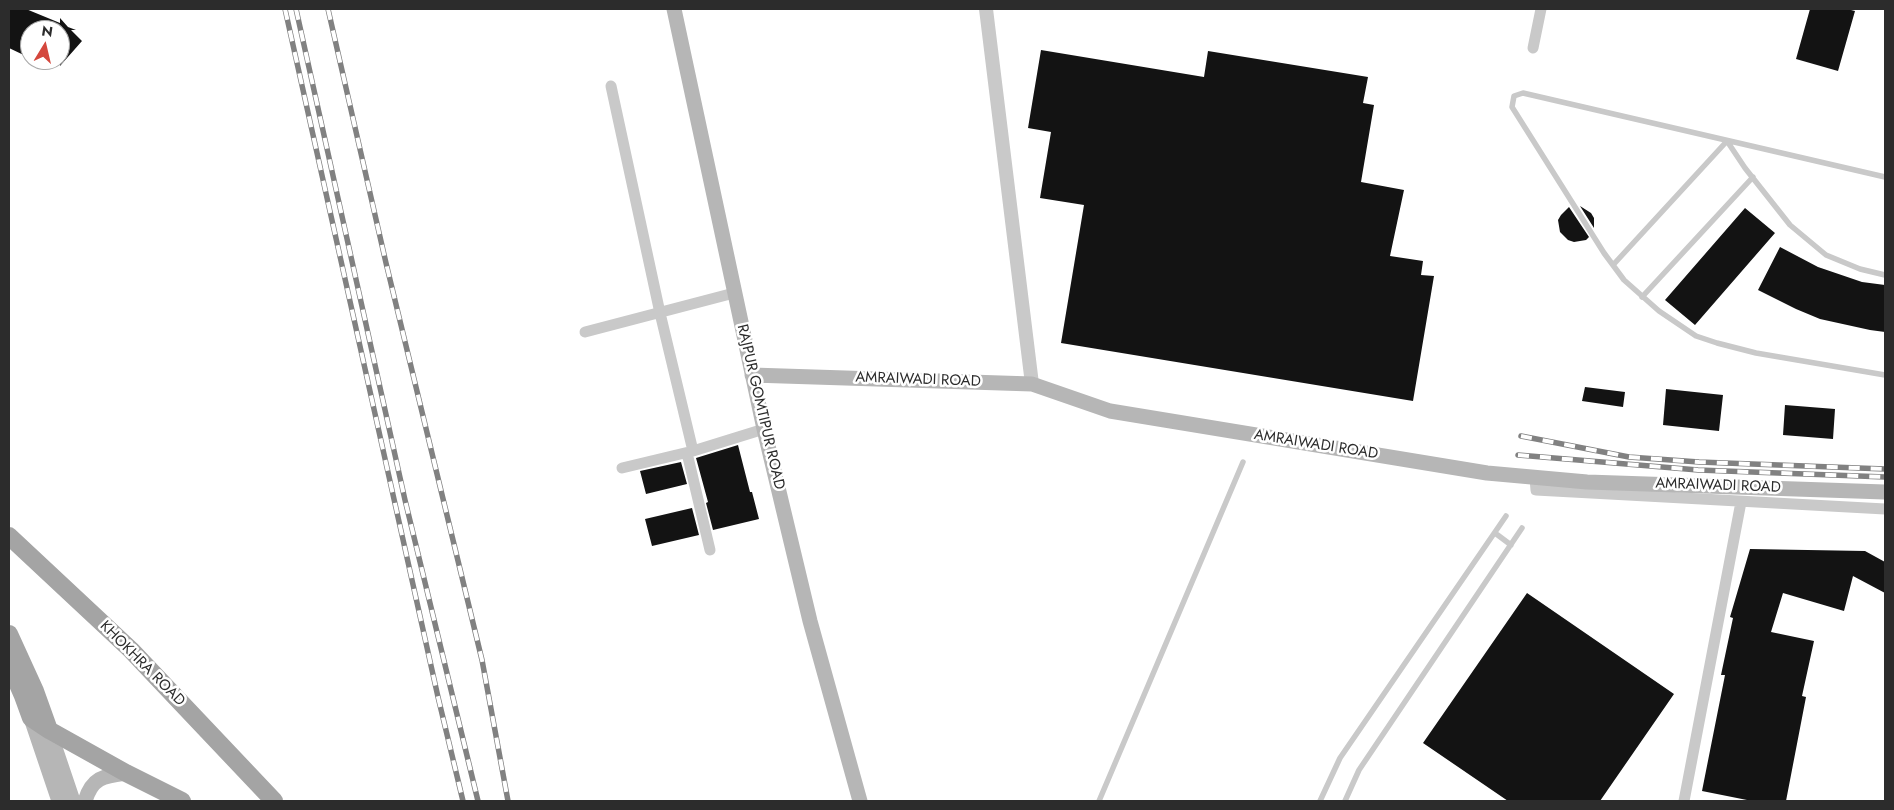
<!DOCTYPE html>
<style>
body{margin:0}
#map{position:relative;width:1894px;height:810px;overflow:hidden;background:#fff;font-family:Jost,sans-serif}
canvas{display:block}
.frame{position:absolute;inset:0;border:10px solid #2c2c2c;pointer-events:none}
.north{position:absolute;left:20px;top:20px;width:50px;height:50px;box-sizing:border-box;background:#fff;border:1px solid #ababab;border-radius:50%;rotate:9deg;font-size:14px;font-weight:700;line-height:20px;text-align:center;color:#2c2c2c}
.north::after{content:'';display:block;margin:auto;width:18px;height:22px;background:#d4473d;clip-path:polygon(50% 0,100% 100%,50% 72%,0 100%)}
</style>
<div id="map">
<canvas width="1894" height="810"></canvas>
<div class="frame"></div>
<div class="north">N</div>
</div>
<script>
const c = document.querySelector('canvas').getContext('2d');
c.lineJoin = 'round';
function fill(path, color) { c.fillStyle = color; c.fill(path, 'evenodd'); }
function stroke(path, color, width, dash) { c.strokeStyle = color; c.lineWidth = width; c.lineCap = dash ? 'butt' : 'round'; c.setLineDash(dash || []); c.stroke(path); }
function drawText(font, color, halo, rows, align = 'center') {
  c.font = font + ' Jost,sans-serif'; c.lineWidth = 5; c.setLineDash([]); c.textBaseline = 'middle'; c.strokeStyle = halo; c.fillStyle = color; for (const [text, x, y, turn = 0] of rows) {
    c.save(); c.translate(x, y); c.rotate((+turn || 0) * Math.PI / 180); c.textAlign = isNaN(turn) ? turn : align; if (halo) c.strokeText(text, 0, 0); c.fillText(text, 0, 0); c.restore();
  }
}
fill(new Path2D(`
 M9,9H26L60,23V18L68,27L76,30H71L82,41L60,66V30H30V58L9,48Z
 M1810,9H1847L1855,11L1838,71L1796,59Z
 M1041,50L1204,77L1208,51L1368,77L1363,103L1374,105L1361,182L1404,190L1390,256L1423,261L1421,275L1434,276L1413,401L1061,343L1084,205L1040,198L1051,132L1028,128Z
 M1580,206L1591,213L1594,218V228Z
 M1569,207L1589,237L1586,240L1574,242L1568,240L1560,232L1558,220L1561,215Z
 M1745,208L1775,233L1695,325L1665,300Z
 M1780,247L1818,267L1862,282L1885,285V332L1870,330L1820,319L1796,309L1758,290Z
 M1585,387L1625,392L1623,407L1582,401Z
 M1666,389L1723,395L1719,431L1663,425Z
 M1785,405L1835,409L1833,439L1783,435Z
 M738,445L750,492H752L759,519L713,530L706,503L708,502L696,458Z
 M681,462L687,484L646,494L640,471Z
 M692,508L699,535L652,546L645,519Z
 M1750,549L1865,551L1885,562V593L1853,576L1844,611L1783,593L1771,632L1814,641L1802,696L1806,697L1786,801H1752L1702,791L1725,675H1721L1733,618L1730,617Z
 M1527,593L1674,694L1600,801H1508L1423,743Z`), '#131313');
stroke(new Path2D(`
 M1885,177L1523,93L1514,96L1512,107L1604,253L1624,280L1659,311L1696,336L1717,343L1756,353L1885,375
 M1613,265L1727,141L1745,168L1790,225L1826,255L1860,269L1885,275
 M1642,297L1753,177
 M1495,533L1511,545
 M1099,801L1243,462
 M1320,801L1340,758L1506,516
 M1345,801L1359,770L1522,528`), '#c9c9c9', 5.5);
stroke(new Path2D(`
 M1533,48L1541,9
 M611,86L660,313L693,451L764,429
 M585,332L734,293
 M687,453L710,550
 M622,468L693,451
 M1535,478L1536,490L1885,509
 M1684,801L1741,502`), '#c9c9c9', 11);
stroke(new Path2D(`
 M986,9L1032,384`), '#c9c9c9', 14);
stroke(new Path2D(`
 M674,9L764,429L810,621L860,801
 M752,375L1032,384L1110,411L1487,473L1587,482L1885,492
 M31,718L59,801
 M49,730L73,801
 M85,801C92,777 104,776 126,773`), '#b6b6b6', 15);
stroke(new Path2D(`
 M9,536L131,650L274,801
 M9,634L35,691L49,730
 M9,664L23,696L31,718L49,730L126,773L182,801`), '#a4a4a4', 18);
const rail = new Path2D(`
 M285,9L438,697L463,801
 M296,9L405,500L478,801
 M328,9L386,263L482,660L508,801
 M1521,436L1629,457L1699,462L1885,469
 M1518,455L1698,470L1885,477`);
stroke(rail, '#818181', 5.5);
stroke(rail, '#fff', 4, [11]);
drawText('15px', '#2c2c2c', '#fff', [
 ["AMRAIWADI ROAD",918,380,2],
 ["RAJPUR GOMTIPUR ROAD",760,407,77],
 ["AMRAIWADI ROAD",1316,445,9],
 ["AMRAIWADI ROAD",1718,486,2],
 ["KHOKHRA ROAD",142,664,45]
]);
</script>
